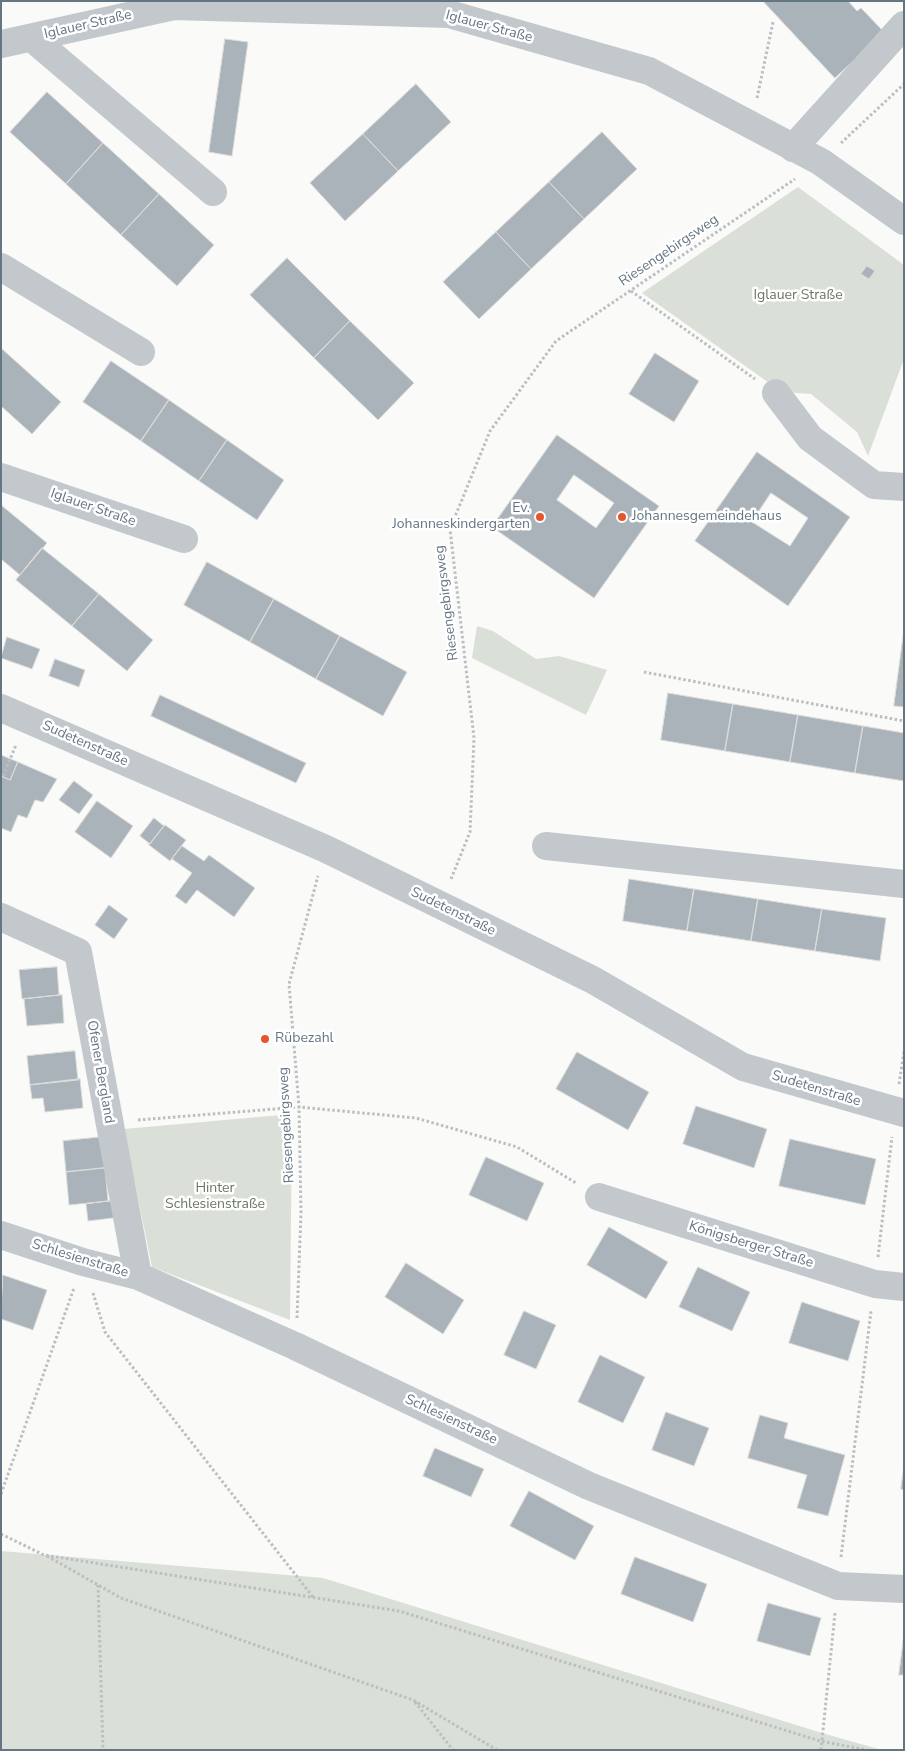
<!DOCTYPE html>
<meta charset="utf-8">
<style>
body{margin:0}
#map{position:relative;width:905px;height:1751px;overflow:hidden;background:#fafaf8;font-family:"Nunito Sans",sans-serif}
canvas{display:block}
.frame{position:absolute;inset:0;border:2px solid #657683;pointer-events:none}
</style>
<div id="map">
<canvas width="905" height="1751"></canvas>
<div class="frame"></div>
</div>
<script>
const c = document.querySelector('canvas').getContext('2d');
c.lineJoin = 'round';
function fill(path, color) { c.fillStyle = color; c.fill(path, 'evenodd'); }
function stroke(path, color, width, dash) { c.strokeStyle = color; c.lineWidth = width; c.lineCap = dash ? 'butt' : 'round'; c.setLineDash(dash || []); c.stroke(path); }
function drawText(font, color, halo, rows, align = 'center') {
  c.font = font + ' "Nunito Sans",sans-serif'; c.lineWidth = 5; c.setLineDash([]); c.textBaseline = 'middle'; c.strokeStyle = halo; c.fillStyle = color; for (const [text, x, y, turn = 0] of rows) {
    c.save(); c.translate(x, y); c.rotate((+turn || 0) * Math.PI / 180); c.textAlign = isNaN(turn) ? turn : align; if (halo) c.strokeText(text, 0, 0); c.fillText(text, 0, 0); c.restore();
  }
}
fill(new Path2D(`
 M798,187L904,265V359L868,456L857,432L811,394L782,392L642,293Z
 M477,626L493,631L536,659L559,656L607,670L586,715L472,658Z
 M292,1114L290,1320L152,1267L124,1129Z
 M1,1551L323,1578L822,1733L882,1750H1Z`), '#dadfd7');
const building = new Path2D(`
 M763,1H848L857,11L861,8L884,32L835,78Z
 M225,39L248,42L232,156L209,152Z
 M416,84L451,122L398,171L363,134Z
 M47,92L103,143L66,184L10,132Z
 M602,132L637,169L584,219L549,182Z
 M363,134L398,171L345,221L310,183Z
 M103,143L159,194L121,235L66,184Z
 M549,182L584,219L531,269L496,232Z
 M159,194L214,245L177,286L121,235Z
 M496,232L531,269L479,319L443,282Z
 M287,258L350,321L314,358L250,295Z
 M867,266L875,271L869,279L861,274Z
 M350,321L414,383L378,420L314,358Z
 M1,348L61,402L32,434L1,406Z
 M655,353L699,381L674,422L629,394Z
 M111,361L169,400L141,441L83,402Z
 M169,400L227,440L199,481L141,441Z
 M557,435L659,506L594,598L492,527ZM574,475L614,503L596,528L557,500Z
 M227,440L284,480L257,520L199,481Z
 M757,452L850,517L788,606L695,541ZM771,493L808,518L790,546L752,522Z
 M1,505L47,543L20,575L1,559Z
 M42,548L99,594L72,626L16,580Z
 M207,562L274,599L250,642L184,605Z
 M99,594L153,640L127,671L72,626Z
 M274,599L340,636L316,679L250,642Z
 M904,629V707L894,706Z
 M340,636L407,672L383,716L316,679Z
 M7,637L40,649L32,669L1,658Z
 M55,659L85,670L79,687L49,676Z
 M668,693L733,704L725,751L661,740Z
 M160,695L306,763L296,783L151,716Z
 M733,704L798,715L790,762L725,751Z
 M798,715L863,726L855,773L790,762Z
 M863,726L904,733V781L855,773Z
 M1,755L18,762L10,780L1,776Z
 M18,762L57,779L43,802L35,800L27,818L18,815L11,832L1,828V776L10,780Z
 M74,781L93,795L79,814L59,800Z
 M97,801L133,826L111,858L75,832Z
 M154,818L164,826L150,844L140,836Z
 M165,825L186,840L170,861L149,845Z
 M182,846L204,861L209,855L255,888L234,917L197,890L186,904L175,896L192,873L172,859Z
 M629,879L694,889L687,931L623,921Z
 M694,889L758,899L751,941L687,931Z
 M758,899L822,909L815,951L751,941Z
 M109,905L128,919L114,939L95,925Z
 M822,909L886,918L880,961L815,951Z
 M57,967L59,995L22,999L19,970Z
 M62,995L64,1023L27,1026L24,999Z
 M75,1051L78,1080L30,1085L27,1056Z
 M577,1052L649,1092L628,1130L556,1089Z
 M80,1079L83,1108L45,1112L43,1098L32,1099L30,1085Z
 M696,1106L767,1129L754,1168L683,1144Z
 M102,1137L105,1168L66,1172L63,1141Z
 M790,1139L876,1159L865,1205L779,1186Z
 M486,1157L544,1183L527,1221L469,1195Z
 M105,1168L108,1201L69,1205L66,1172Z
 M120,1200L121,1217L88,1221L86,1204Z
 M609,1227L668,1262L646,1299L587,1265Z
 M406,1263L464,1300L443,1334L385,1297Z
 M698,1267L750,1292L732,1331L679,1307Z
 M3,1275L47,1290L33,1330L1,1319Z
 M802,1302L860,1321L848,1361L789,1343Z
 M524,1311L556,1325L536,1369L504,1355Z
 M600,1355L645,1377L623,1423L578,1402Z
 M666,1412L709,1428L694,1466L652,1450Z
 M760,1415L788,1423L784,1438L845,1455L828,1516L797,1508L807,1475L748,1458Z
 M435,1448L484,1469L471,1497L423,1476Z
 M904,1466V1490L901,1489Z
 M529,1491L594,1526L575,1560L510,1526Z
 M635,1557L707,1584L693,1622L621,1594Z
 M768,1603L821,1618L810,1656L757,1641Z
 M904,1634V1675H899Z`);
fill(building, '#aab3b9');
stroke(building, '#dcdcda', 1);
stroke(new Path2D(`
 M757,98L773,22
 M841,143L904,84
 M631,291L755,379
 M644,672L904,721
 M3,776L16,745
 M451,879L470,832L474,738L450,529L490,431L556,341L795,179
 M899,1084L904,1052
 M138,1120L299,1107L416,1118L517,1147L576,1183
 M878,1257L892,1137
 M93,1293L105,1332L313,1597
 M297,1318L301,1213L299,1107L289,984L318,876
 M1,1494L74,1288
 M1,1534L44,1555L399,1611L820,1741L867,1750
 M47,1556L121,1598L413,1700L497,1750
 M841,1557L871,1311
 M98,1585L103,1750
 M415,1702L453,1750
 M821,1750L835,1613`), '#bbbfc2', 3, [2.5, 2.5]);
stroke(new Path2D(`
 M32,38L213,192
 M1,44L174,6L449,14L649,71L821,162L904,221
 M793,148L904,25
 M1,267L141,352
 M776,393L810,438L874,485L904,487
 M1,477L184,539
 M1,708L326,849L593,980L743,1067L904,1113
 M546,846L904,884
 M1,917L78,952L138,1276
 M599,1197L875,1284L904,1287
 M1,1235L83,1262L138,1276L295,1346L589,1486L838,1586L904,1589`), '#c3c8cc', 28);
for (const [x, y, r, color] of [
 [540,517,5,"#e4572e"],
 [622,517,5,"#e4572e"],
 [265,1039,5,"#e4572e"]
]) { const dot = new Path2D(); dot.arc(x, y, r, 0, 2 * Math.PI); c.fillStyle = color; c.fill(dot); stroke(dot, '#fff', 2); }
drawText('14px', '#657683', '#fff', [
 ["Iglauer Straße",88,25,-13],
 ["Iglauer Straße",489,27,15],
 ["Riesengebirgsweg",669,251,-34],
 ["Iglauer Straße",93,508,19],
 ["Riesengebirgsweg",447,603,-97],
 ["Sudetenstraße",85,744,24],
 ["Sudetenstraße",453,912,26],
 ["Ofener Bergland",100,1072,80],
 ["Sudetenstraße",816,1089,17],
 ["Riesengebirgsweg",287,1125,-93],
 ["Königsberger Straße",751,1245,17],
 ["Schlesienstraße",80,1259,17],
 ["Schlesienstraße",451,1420,25]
]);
drawText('14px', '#687a64', '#fff', [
 ["Iglauer Straße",798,296],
 ["Hinter",215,1189],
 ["Schlesienstraße",215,1205]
]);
drawText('14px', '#657683', '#fff', [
 ["Ev.",530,509,"right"],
 ["Johanneskindergarten",530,525,"right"],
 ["Johannesgemeindehaus",632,517],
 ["Rübezahl",275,1039]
], 'left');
</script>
